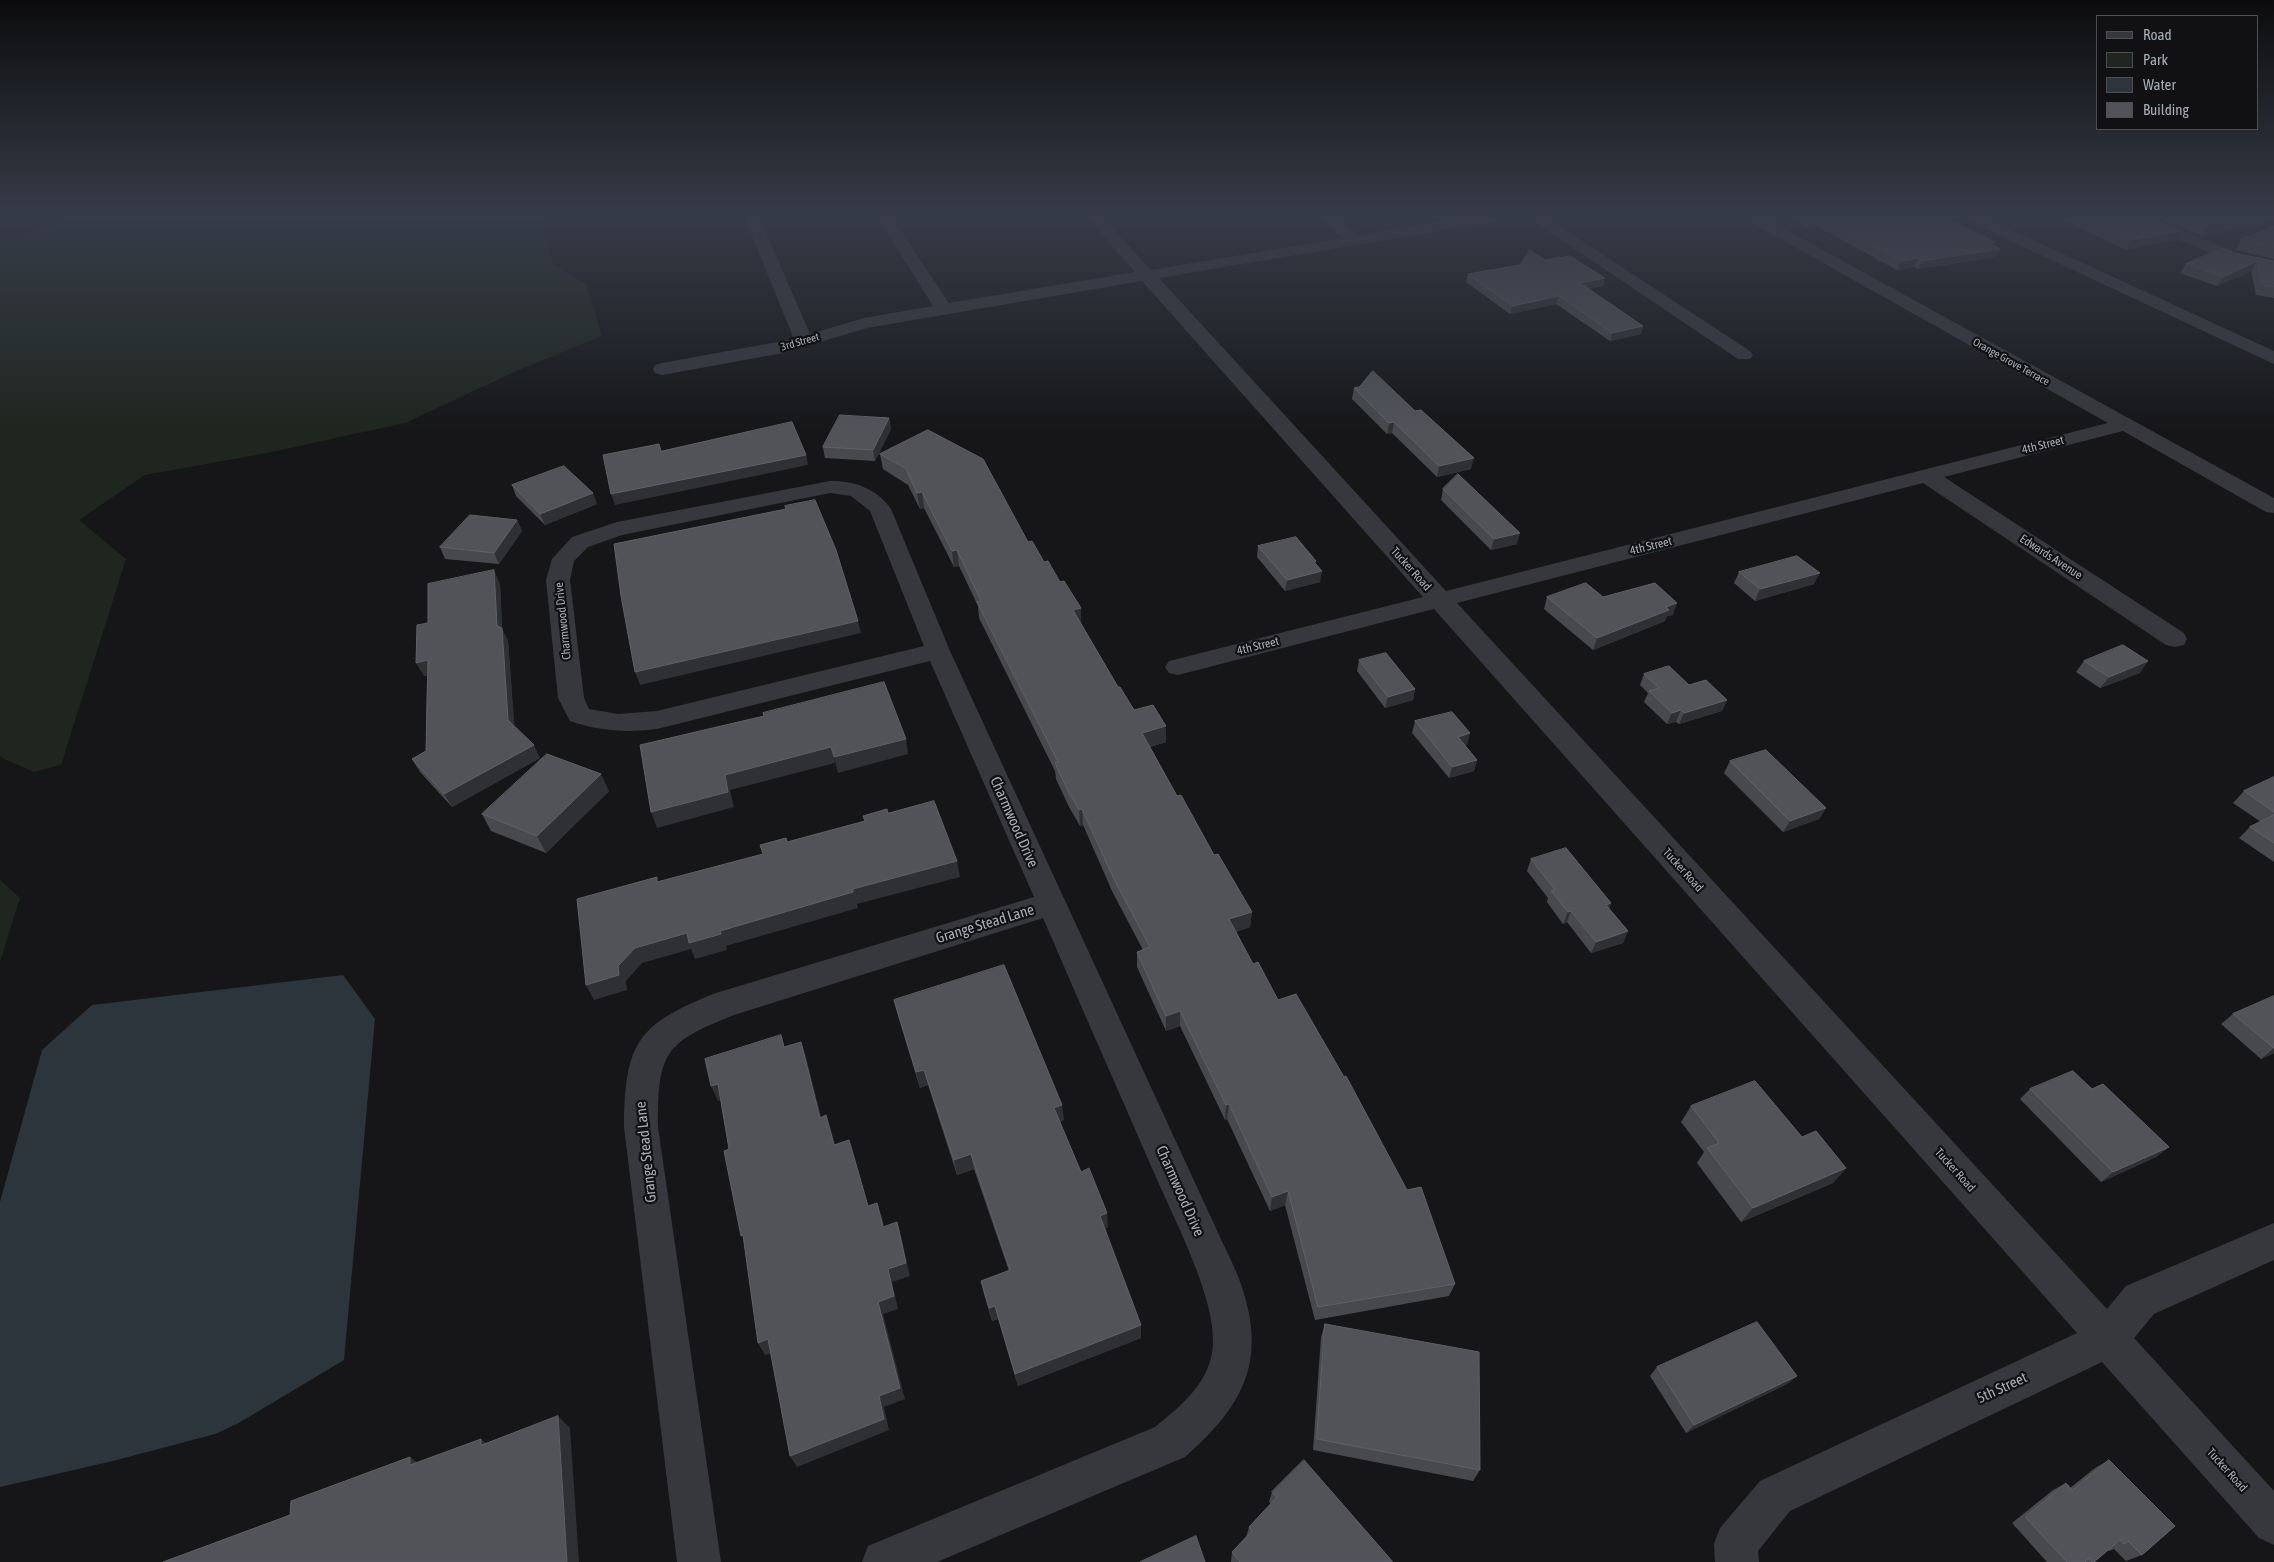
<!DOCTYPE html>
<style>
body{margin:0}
#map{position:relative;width:2274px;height:1562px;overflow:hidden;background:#161618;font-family:"Asap Condensed",sans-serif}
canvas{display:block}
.legend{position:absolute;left:2096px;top:15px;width:162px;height:115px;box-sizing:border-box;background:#111113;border:1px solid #4d4f55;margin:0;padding:6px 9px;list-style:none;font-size:15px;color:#a8adb8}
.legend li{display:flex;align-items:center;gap:10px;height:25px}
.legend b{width:25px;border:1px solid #4d4f55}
</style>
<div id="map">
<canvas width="2274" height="1562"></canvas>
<ul class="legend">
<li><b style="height:6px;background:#37383d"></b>Road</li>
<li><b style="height:14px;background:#1e261f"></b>Park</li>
<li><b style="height:14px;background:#2c353c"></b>Water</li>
<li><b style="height:14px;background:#525359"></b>Building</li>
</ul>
</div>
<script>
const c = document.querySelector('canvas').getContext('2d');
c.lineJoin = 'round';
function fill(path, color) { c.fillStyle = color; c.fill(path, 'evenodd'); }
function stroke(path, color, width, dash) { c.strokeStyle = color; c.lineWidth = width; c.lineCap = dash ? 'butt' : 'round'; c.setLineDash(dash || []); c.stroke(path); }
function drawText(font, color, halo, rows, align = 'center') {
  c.font = font + ' "Asap Condensed",sans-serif'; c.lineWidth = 4.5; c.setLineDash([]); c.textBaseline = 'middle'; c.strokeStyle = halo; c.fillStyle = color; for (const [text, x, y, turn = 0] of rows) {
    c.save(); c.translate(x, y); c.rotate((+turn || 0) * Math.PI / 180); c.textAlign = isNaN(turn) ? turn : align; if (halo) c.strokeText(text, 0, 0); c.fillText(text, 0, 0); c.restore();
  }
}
fill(new Path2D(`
 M80,216H541L553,264L587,285L602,336L514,372L405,423L262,454L145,475L79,520L126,559L61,765L34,772L0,757V241Z
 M0,880L20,898L0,962Z`), '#1e261f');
fill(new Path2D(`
 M343,975L375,1019L344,1360L237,1424L215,1434L113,1461L0,1487V1202L42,1050L92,1005Z`), '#2c353c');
fill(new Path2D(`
 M744,216H759L810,334L864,318L933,306L877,216H891L949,303L1135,272L1086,216H1101L1151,270L1342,238L1318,216H1334L1359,235L1474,216H1506L1504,219L1499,221L1159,278L1446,591L2108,423L1745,219L1743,216H1761L2274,498V513L2266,512L2123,431L1944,477L2184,633L2187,639L2184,645L2175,647L2166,645L1923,483L1457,603L2107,1309L2126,1286L2274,1223V1260L2154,1314L2134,1338L2274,1491V1545L2259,1538L2102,1362L1790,1511L1758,1551L1759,1562H1715L1714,1544L1720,1528L1760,1481L2077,1333L1434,609L1178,675L1169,673L1165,667L1169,661L1423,597L1142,281L867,328L783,353L662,375L655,373L653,369L655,365L662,363L794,339Z
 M1526,216H1544L1750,351L1753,355L1750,359H1738Z
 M1961,216H1981L2274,351V364L1964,219Z
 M2128,216H2148L2240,254L2274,261V271L2229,261L2131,219Z
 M830,481C855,481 876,488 891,509L950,651L1214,1224C1225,1249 1240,1275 1246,1301C1265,1371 1235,1413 1185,1457L937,1562H862L868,1546L1155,1427C1182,1405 1212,1381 1213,1343C1215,1296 1174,1219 1155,1175C1118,1090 1080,1004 1043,918L734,1015C664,1043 658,1052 658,1127L721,1562H677L624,1127C625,1043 637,1024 716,993L1034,897L930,661L657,729C626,733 600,731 570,721L558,698L546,580L552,559L572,537L617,522ZM830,493L851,496L870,511L924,646L657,711L618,714L589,709L584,698L570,580L574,561L588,547L622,535Z`), '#37383d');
fill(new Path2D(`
 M1785,216H1943L1995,242L1993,245L1995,257L1918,269L1914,267L1897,270L1818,227L1809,229Z
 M2059,216H2145L2182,231L2176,240L2126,250L2063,220L2064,218Z
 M2152,216H2274L2201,236Z
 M2274,226V259L2235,250L2241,240Z
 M2235,253L2274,261V298L2256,295L2251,271L2217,286L2180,273L2186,264Z
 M1545,260L1603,286L1589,289L1643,326L1641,334L1610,341L1556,304L1510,314L1466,282L1468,274Z
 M1354,388L1415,411L1471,469L1437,477L1392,433L1387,434L1352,399Z
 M889,418L891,429L875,461L825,458L823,447Z
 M880,454L1028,542L1044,562L1081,624L1118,687L1134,710L1166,742L1150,747L1177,796L1214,855L1252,912L1250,927L1236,932L1253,964L1278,1000L1455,1284L1449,1296L1315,1320L1285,1205L1270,1211L1227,1119L1225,1120L1180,1026L1166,1031L1137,967V952L1143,950L1113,893L1083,825L1080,826L1069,807L1056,779L1055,771L979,618L978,606L959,566L954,567L924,508L920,509L908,485L883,469Z
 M512,485L597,504L545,525L516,496Z
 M1443,489L1517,544L1491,550L1441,500Z
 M517,520L522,531L499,564L445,559L440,547Z
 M1258,546L1316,561L1315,564L1320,582L1285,591L1257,557Z
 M1739,572L1814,584L1755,601L1734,583Z
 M500,584L502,629L508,641L514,726L540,758L452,807L420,772L412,759L426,751L427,675L424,676L428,623Z
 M1547,597H1603L1673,615L1667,616L1665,621L1593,650L1544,609Z
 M1359,660L1415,689L1413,700L1385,708L1357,671Z
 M2084,661L2140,673L2100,688L2076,672Z
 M1644,674L1689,685L1727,700L1722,711L1679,724L1676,722L1667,724L1644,702L1648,693L1640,685Z
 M1415,721L1467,745H1465L1477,760L1474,771L1449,778L1412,733Z
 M1730,761L1826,808L1819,819L1783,832L1724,773Z
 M2274,777V862L2239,838L2250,827L2261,822L2233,803L2244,791Z
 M609,791L546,853L491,831L482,814Z
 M1531,859L1611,903L1609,909L1628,931L1623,943L1591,953L1567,922L1563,924L1547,902L1548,898L1527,871Z
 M2274,996V1053L2261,1059L2221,1024L2233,1014Z
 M894,1000L1064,1120L1060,1122L1081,1172L1108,1227L1105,1228L1141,1338L1018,1386L998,1319L992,1321L984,1294L981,1281L1009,1271L974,1169L957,1175L928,1085L920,1088L898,1016Z
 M2030,1089H2092L2169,1147L2156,1157L2101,1182L2020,1099Z
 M1691,1106L1802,1137L1846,1168L1833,1183L1741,1222L1697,1163L1704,1152L1681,1122Z
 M1325,1324L1480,1470L1473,1481L1313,1450L1321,1337Z
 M1657,1367L1797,1376L1787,1384L1686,1433L1650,1376Z
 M2109,1460L2142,1555L2126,1561L2114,1549L2109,1551L2108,1550L2094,1562H2047L2012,1523L2053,1490L2066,1483L2070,1488L2095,1468Z
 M1272,1492L1393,1562H1231L1232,1552L1246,1537L1249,1527L1271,1504L1269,1502Z`), '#47494d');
fill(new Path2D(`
 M2265,216H2274V222L2201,236L2206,226Z
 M1822,219L1818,227L1809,229L1812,220Z
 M2182,231L2176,240L2126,250L2132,240Z
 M1995,242L1991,250L2000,249L1995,257L1918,269L1922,261L1988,243Z
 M1918,258L1914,267L1897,270L1901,261Z
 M2257,261L2251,271L2217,286L2223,277Z
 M1605,278L1603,286L1578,291L1580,283Z
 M1559,296L1556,304L1510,314L1512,306Z
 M1643,326L1641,334L1610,341L1612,333Z
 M889,418L891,429L875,461L873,450Z
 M1394,422L1392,433L1387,434L1389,423Z
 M806,455L808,465L615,505L611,494Z
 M1474,458L1471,469L1437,477L1439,466Z
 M922,492L924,508L920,509L917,493Z
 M593,493L597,504L545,525L540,514Z
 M517,520L522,531L499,564L494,553Z
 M1520,533L1517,544L1491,550L1494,539Z
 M957,550L959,566L954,567L952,551Z
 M494,570L500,584L502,629L508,641L515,733L508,720L497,626Z
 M1322,571L1320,582L1285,591L1287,580Z
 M1820,573L1814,584L1755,601L1760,589Z
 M1677,603L1673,615L1667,616L1665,621L1593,650L1597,638L1666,607Z
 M1081,608V624L1073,610Z
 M858,621L861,633L640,685L635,672Z
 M428,660L435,674L424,676L416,663Z
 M2148,661L2140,673L2100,688L2109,677Z
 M1415,689L1413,700L1385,708L1388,697Z
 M1727,700L1722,711L1679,724L1684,713Z
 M1681,710L1676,722L1667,724L1672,713Z
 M1166,726V742L1142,749V733Z
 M1470,733L1467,745L1455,748L1458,737Z
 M906,739L908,754L838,773L834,757Z
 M534,745L540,758L452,807L444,794Z
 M831,747L835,763L730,790L734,807L657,828L651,812L725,775Z
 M1477,760L1474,771L1449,778L1452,767Z
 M601,774L609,791L546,853L537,836Z
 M1826,808L1819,819L1783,832L1790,821Z
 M1082,809L1083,825L1080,826L1079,810Z
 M957,861L960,877L857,904L858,908L726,946L727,950L695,959L691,949L642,963L626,981L627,990L594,1000L586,985L618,966L635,948L687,933L720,931L853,889Z
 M1611,903L1606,915V905Z
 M1571,911L1567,922L1563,924L1568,912Z
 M1252,912L1250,927L1227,935L1229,919Z
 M1628,931L1623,943L1591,953L1596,942Z
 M1180,1011V1026L1166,1031V1016Z
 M801,1042L806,1057L825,1132L820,1118Z
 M2274,1048V1053L2261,1059Z
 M924,1070L928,1085L920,1088L916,1072Z
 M718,1084L725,1099L718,1101L711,1086Z
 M1229,1104L1227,1119L1225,1120L1226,1105Z
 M1062,1105L1064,1120L1056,1123L1054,1108Z
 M826,1115L831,1130L839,1159L834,1145Z
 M849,1140L854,1155L872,1220L868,1206Z
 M2169,1147L2156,1157L2101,1182L2113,1172Z
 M971,1154L974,1169L957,1175L954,1160Z
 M1846,1168L1833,1183L1741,1222L1753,1208Z
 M1288,1191L1285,1205L1270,1211L1272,1197Z
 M877,1203L882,1217L887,1241L883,1227Z
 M1107,1213L1108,1227L1101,1230L1100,1216Z
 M897,1222L901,1236L910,1276L892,1282L898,1309L883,1314L905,1399L884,1407L889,1430L797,1467L790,1456L879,1396L878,1302L888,1269Z
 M995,1306L998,1319L992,1321L989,1308Z
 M1141,1325V1338L1018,1386L1015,1374Z
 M768,1339L775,1352L765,1355L758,1343Z
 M1797,1376L1787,1384L1686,1433L1694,1425Z
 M558,1416L570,1428L579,1562H567Z
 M481,1439L495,1450L481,1445Z
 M410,1457L426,1468L410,1465Z`), '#2f3033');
const building = new Path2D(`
 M1804,216H1943L1995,242L1988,243L2000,249L1922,261L1918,258L1901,261L1822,219L1812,220Z
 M2078,216H2145L2182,231L2132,240Z
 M2180,216H2265L2206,226Z
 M2274,226V248L2241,240Z
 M2222,248L2235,253L2274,261V287L2263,285L2257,261L2223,277L2186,264Z
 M1530,250L1545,260L1570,256L1605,278L1580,283L1643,326L1612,333L1559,296L1512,306L1468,274L1520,265Z
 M1373,371L1415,411L1421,410L1474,458L1439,466L1394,422L1389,423L1354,388L1359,387Z
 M840,415L889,418L873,450L823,447Z
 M792,422L806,455L611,494L603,455L659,444L661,451Z
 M928,430L983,459L1028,542L1032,541L1044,562L1048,561L1060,582L1064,581L1081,608L1073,610L1118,687H1120L1134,710L1153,705L1166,726L1142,733L1177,796L1181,795L1214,855L1218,854L1252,912L1229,919L1253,964L1258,962L1278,1000L1296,994L1344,1077L1346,1076L1407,1190L1421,1187L1455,1284L1318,1307L1288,1191L1272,1197L1229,1104L1226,1105L1180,1011L1166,1016L1137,952L1150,947L1113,877L1082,809L1079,810L1068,791L1055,763L1058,762L977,602L981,601L957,550L952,551L922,492L917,493L906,469L880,454Z
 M564,466L593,493L540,514L512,485Z
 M1458,474L1520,533L1494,539L1443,489Z
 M815,500L836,550L858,621L635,672L621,596L614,544L786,509L785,506Z
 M470,515L517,520L494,553L440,547Z
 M1296,537L1316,561L1314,562L1322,571L1287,580L1258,546Z
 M1797,556L1820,573L1760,589L1739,572Z
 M494,570L497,626L502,628L508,720L534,745L444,794L412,759L426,751L428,660L416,663L417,625L428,623V584Z
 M1586,583L1603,597L1655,583L1677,603L1666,607L1669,610L1597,638L1547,597Z
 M2123,645L2148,661L2109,677L2084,661Z
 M1386,653L1415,689L1388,697L1359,660Z
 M1669,666L1689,685L1706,680L1727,700L1684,713L1681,710L1672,713L1649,691L1659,688L1644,674Z
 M884,682L906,739L834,757L831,747L725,775L728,792L651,812L640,745L764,716L763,713Z
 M1452,712L1470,733L1458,737L1477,760L1452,767L1415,721Z
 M1766,750L1826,808L1790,821L1730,761Z
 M547,754L601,774L537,836L482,814Z
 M2274,777V812L2244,791Z
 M934,801L957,861L853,889V892L720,931L721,934L689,943L687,933L635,948L618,966L619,975L586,985L577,899L657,877V882L763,854L760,845L786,838L787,842L865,821L863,816L887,809L888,813Z
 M2274,815V843L2250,827Z
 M1566,848L1611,903L1606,905L1628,931L1596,942L1571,911L1568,912L1551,891L1555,890L1531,859Z
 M1004,965L1062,1105L1054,1108L1081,1172L1089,1168L1107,1213L1100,1216L1141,1325L1015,1374L995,1306L989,1308L981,1281L1010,1270L971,1154L954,1160L924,1070L916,1072L894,1000Z
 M2274,996V1048L2233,1014Z
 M781,1035L784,1047L801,1042L820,1118L826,1115L834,1145L849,1140L868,1206L877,1203L883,1227L897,1222L906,1263L888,1269L894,1296L878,1302L900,1388L879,1396L884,1419L790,1456L768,1339L758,1343L743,1235L741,1236L724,1151L729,1149L718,1084L711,1086L705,1059Z
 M2073,1071L2092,1089L2103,1084L2169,1147L2113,1172L2030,1089Z
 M1755,1081L1802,1137L1816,1131L1846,1168L1753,1208L1707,1148L1719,1143L1691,1106Z
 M1757,1322L1797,1376L1694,1425L1657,1367Z
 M1325,1324L1479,1352L1480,1470L1317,1439Z
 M558,1416L567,1562H163L290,1515L291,1501L410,1457V1465L481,1439V1445Z
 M1304,1460L1393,1562H1240L1232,1552L1252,1531L1249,1527L1277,1497L1272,1492Z
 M2109,1460L2175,1526L2142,1555L2128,1541L2124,1544L2120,1540L2094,1562H2092L2089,1558L2085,1562H2067L2025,1517L2066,1483L2072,1490Z
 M1196,1536L1205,1562H1140Z`);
fill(building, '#525359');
stroke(building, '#5f6168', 1);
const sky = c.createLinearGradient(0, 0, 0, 434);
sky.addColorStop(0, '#0c0c0d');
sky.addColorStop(0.5, '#363c48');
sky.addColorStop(1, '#363c4800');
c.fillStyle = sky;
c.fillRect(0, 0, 2274, 434);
drawText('11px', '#a8adb8', '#111113', [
 ["3rd Street",800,342,-16],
 ["Orange Grove Terrace",2011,362,29]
]);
drawText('12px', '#a8adb8', '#111113', [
 ["4th Street",2043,445,-14],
 ["4th Street",1651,546,-14],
 ["Edwards Avenue",2051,557,33],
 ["Tucker Road",1411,569,48],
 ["Charmwood Drive",563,621,-96],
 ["4th Street",1258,646,-14],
 ["Tucker Road",1683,870,48],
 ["Tucker Road",1955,1170,48],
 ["Tucker Road",2227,1470,48]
]);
drawText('15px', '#a8adb8', '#111113', [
 ["Charmwood Drive",1014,822,66],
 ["Grange Stead Lane",985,924,-17],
 ["Grange Stead Lane",646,1152,-96],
 ["Charmwood Drive",1180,1191,66],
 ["5th Street",2002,1388,-25]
]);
</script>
